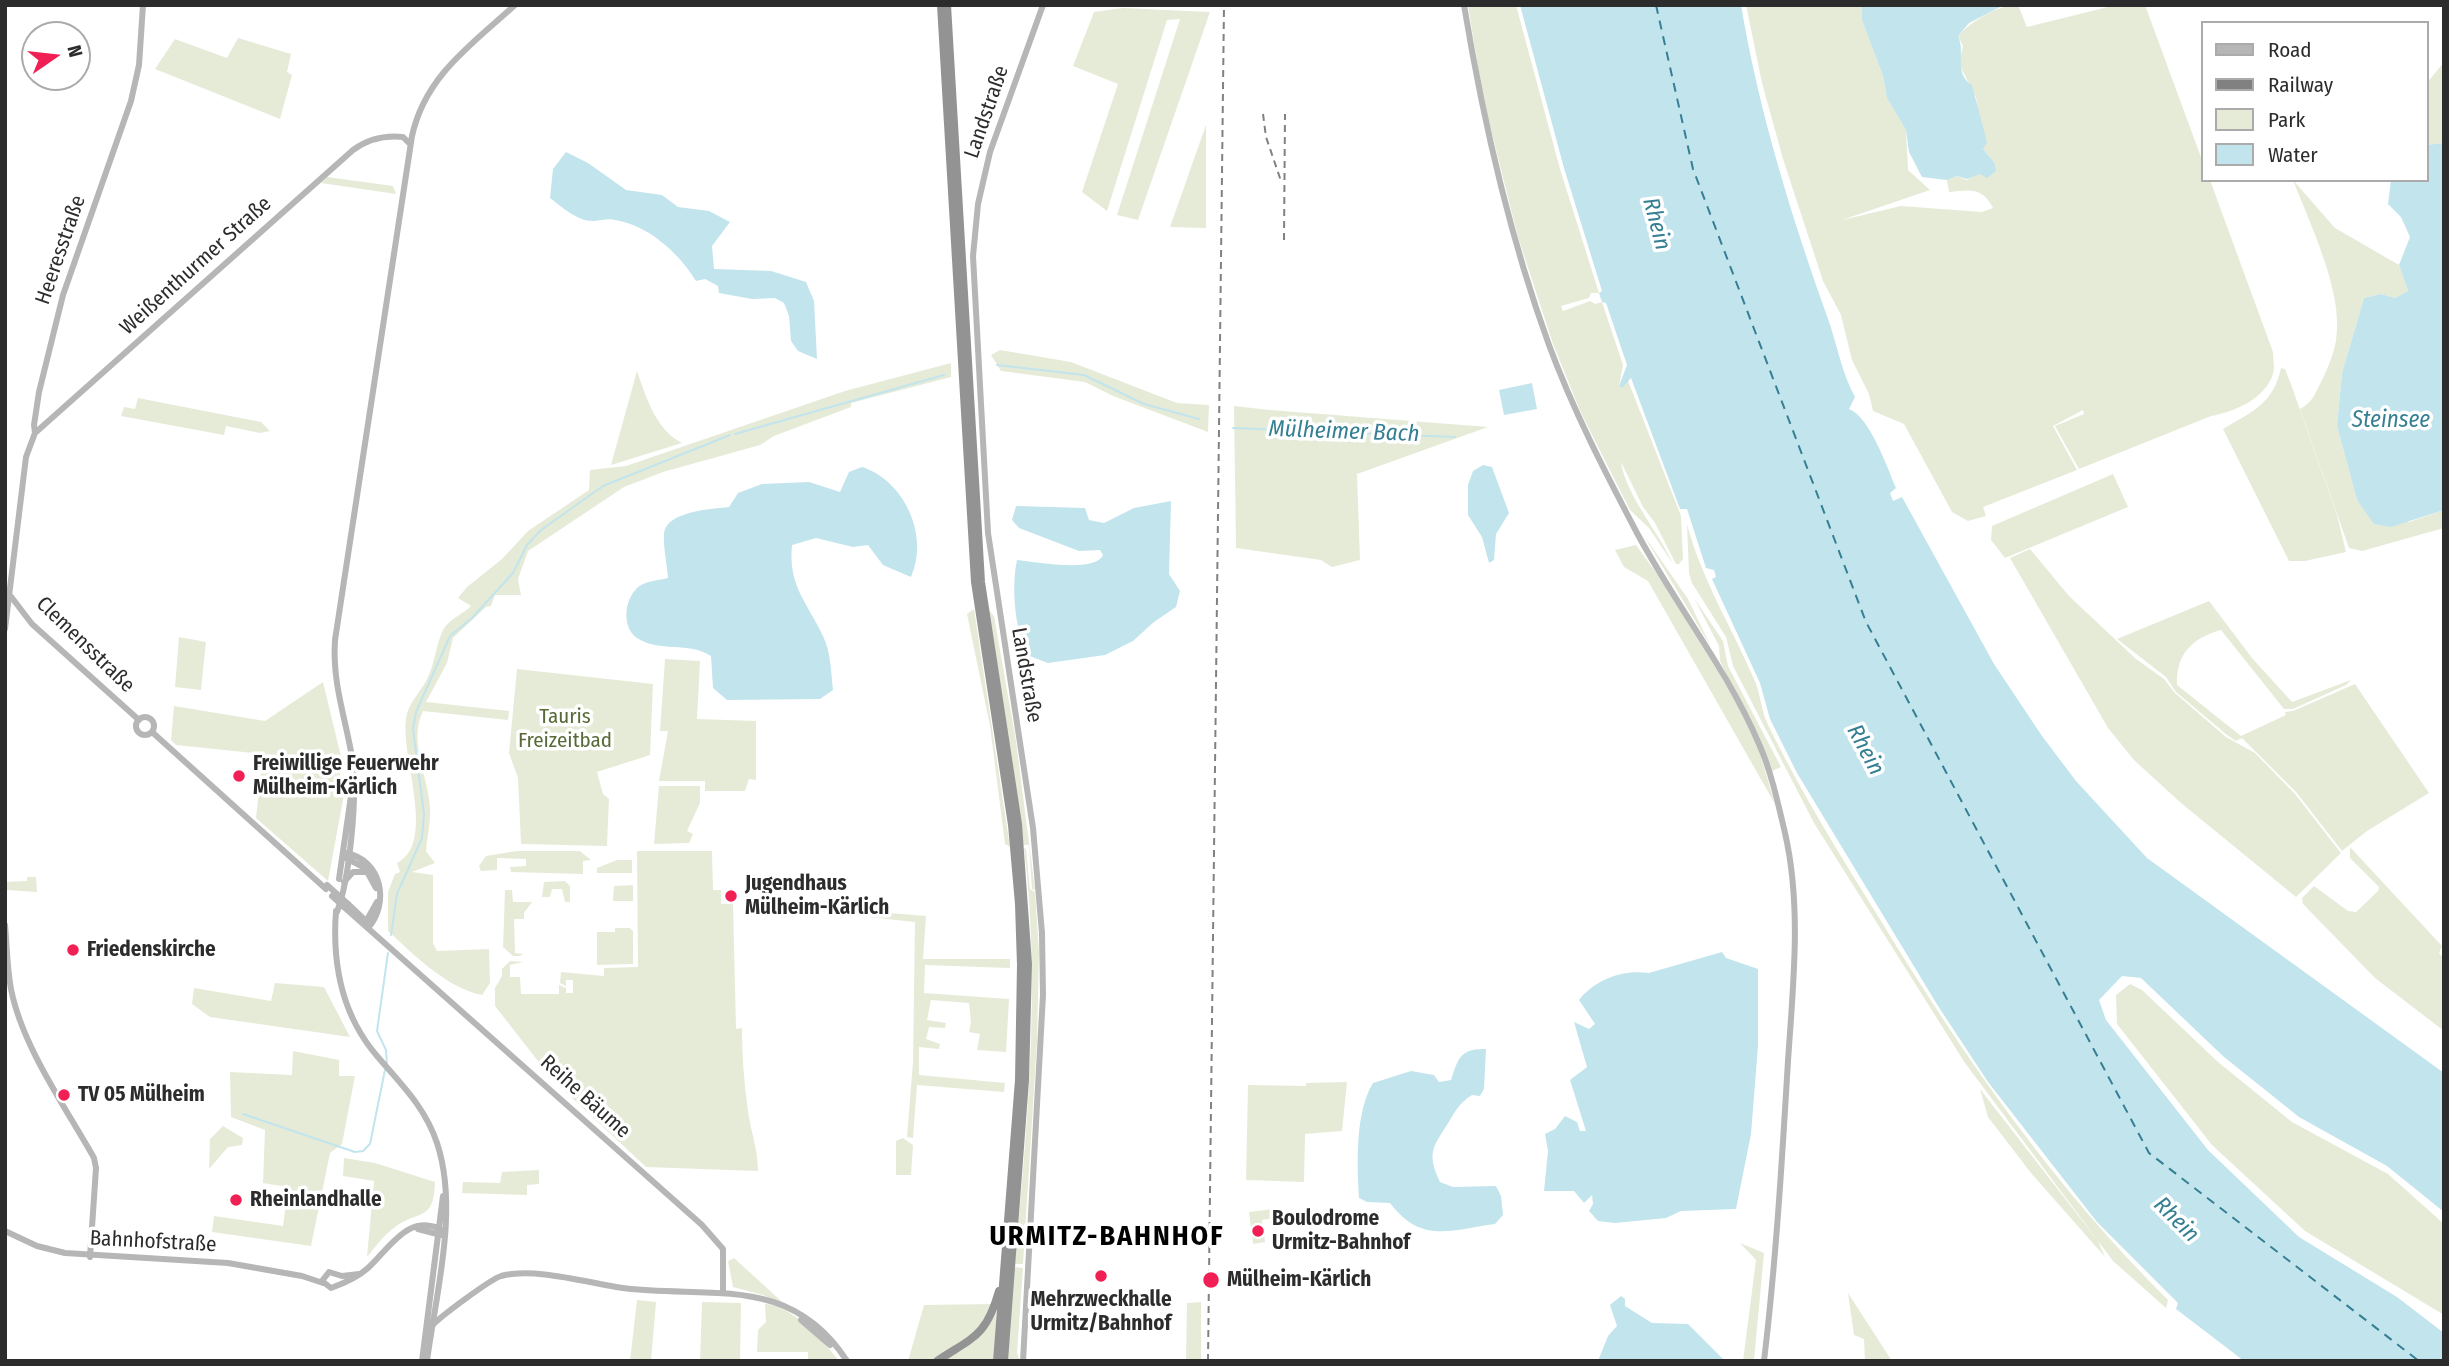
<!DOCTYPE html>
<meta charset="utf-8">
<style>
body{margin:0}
#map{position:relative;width:2449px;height:1366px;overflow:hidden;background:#fff;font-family:"Fira Sans Condensed",sans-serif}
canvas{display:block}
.frame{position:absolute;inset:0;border:7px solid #2c2c2c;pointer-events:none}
.legend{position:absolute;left:2201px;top:21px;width:228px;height:161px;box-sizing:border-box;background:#fff;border:2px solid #ababab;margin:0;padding:9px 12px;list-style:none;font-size:21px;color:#2c2c2c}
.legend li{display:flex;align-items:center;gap:14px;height:35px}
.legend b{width:35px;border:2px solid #ababab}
.north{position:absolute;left:21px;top:21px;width:70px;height:70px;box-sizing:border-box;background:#fff;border:2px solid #ababab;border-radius:50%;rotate:76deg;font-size:19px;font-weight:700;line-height:28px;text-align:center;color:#2c2c2c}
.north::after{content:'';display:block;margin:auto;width:24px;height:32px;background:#f12054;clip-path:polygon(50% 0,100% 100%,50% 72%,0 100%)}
</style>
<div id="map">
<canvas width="2449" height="1366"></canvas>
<div class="frame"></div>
<ul class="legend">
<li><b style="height:9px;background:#b6b6b6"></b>Road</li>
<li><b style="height:9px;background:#818181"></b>Railway</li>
<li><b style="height:19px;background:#e6ebd8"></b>Park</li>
<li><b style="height:19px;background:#c2e4ed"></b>Water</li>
</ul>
<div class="north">N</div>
</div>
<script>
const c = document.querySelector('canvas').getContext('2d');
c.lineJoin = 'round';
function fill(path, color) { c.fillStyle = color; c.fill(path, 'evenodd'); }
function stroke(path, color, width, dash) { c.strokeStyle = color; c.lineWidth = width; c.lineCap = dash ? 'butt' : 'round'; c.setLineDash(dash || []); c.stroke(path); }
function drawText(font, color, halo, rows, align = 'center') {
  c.font = font + ' "Fira Sans Condensed",sans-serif'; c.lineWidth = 7; c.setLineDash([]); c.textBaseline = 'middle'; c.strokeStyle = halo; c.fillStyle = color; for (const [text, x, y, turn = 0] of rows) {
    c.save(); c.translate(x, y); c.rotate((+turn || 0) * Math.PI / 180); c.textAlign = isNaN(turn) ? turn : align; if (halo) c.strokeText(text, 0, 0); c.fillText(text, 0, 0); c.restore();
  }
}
fill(new Path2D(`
 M1468,5H1516L1560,169L1599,293H1591L1589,298L1561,306L1563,311L1590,301L1595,304L1602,302L1623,365L1619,386L1622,387L1627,378L1681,516L1683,559L1679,564H1676L1655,523L1643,507L1621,462C1626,496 1659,532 1673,564L1649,528L1630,510L1581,413L1553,344L1518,237L1483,98Z
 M1746,5H1862V20L1883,76L1887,98L1906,130L1908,170L1930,190L1842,220L1901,206L1982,212L1993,208C1982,187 1971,190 1949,192L1947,180L1957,176L1967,180L1994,162L1983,149L1976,97L1959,64L1963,46L1958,36C1972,21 1997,5 2018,5L2027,27L2116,5H2145L2202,160V180H2210L2273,352C2273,358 2275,368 2273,374C2265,399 2234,412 2211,416L2079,469L2055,426L2084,414L2083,410L2053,426L2077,470L1983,507L1986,516L1968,521L1952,512L1904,424L1873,411L1869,394L1852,360L1841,315L1823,281L1783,159L1762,83Z
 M1123,8L1210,12L1138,220L1117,215L1180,19L1167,20L1107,211L1082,192L1118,84L1073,66L1094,12Z
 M238,38L291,54L287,72L292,75L280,119L155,69L175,39L227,58Z
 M2444,62V143L2426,145V84Z
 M1206,125V228L1170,227Z
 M327,177L393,186L396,194L321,183Z
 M2293,180L2335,228L2399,265L2408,291L2395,298L2381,294L2364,298L2342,373L2337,426L2357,500L2409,522L2444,510V528L2362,551L2349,548L2300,409C2313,402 2316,392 2322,380C2328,368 2334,353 2336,340C2344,293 2310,224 2293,180Z
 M1000,350L1071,362L1177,403L1209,405L1208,432L1113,396L1085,382L1001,371L991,355Z
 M951,363V377L851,403V407L774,436L760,445L663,472L624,487L528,551L518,579L521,595H495L491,606L486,607L453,638L447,663L426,702L509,711L508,720L423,711C408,742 428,775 430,807C431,821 427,837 426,851L435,863L412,872L433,875V943L437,951L489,949L490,983L482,995C447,988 414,955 388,931V892L395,874L400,872L397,863C439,842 397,750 407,714C410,701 423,689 428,677C435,662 436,645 443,630C448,620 463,614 471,606L458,598L467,587L502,559L528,531L589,490L590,470L626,466L845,391Z
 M2281,368L2285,369L2292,387L2337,515L2346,552L2305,561H2289L2223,429C2253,411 2273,404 2281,368Z
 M637,371C646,397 656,430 682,443L611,465Z
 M138,398L261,422L270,431L260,433L226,426L224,435L121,416L124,407L135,409Z
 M1234,406L1270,410L1488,427L1357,474L1360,560L1332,567L1321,560L1236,548Z
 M2113,474L2128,507L2005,558L1991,540L1992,526Z
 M1687,524C1701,578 1732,628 1754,679C1761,694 1761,711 1768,725C1802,794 1840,855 1881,921C1964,1057 2054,1187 2168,1300L2166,1308L2113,1261L1965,1063L1814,823L1733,666L1726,637L1692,583L1689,573Z
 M1643,534L1688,599L1711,647Z
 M1636,545L1673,596L1738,706L1757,744L1775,804L1648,581L1624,567L1615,550Z
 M2030,549L2069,596L2136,659L2164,679L2175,693L2226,737L2255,753L2295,794L2341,853L2296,897L2181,803L2134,760L2108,728L2010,558Z
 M1694,598L1723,641L1728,666L1781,767L1772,771L1720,661L1719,646Z
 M2209,601L2252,658L2292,702L2351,680L2346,685L2293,709H2284L2221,630C2192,638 2176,654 2177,685L2241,736L2286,715L2285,712L2293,711L2355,684L2429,793L2367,831L2342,851L2296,792L2242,738L2236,741L2227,735L2176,692L2166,677L2117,639Z
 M974,609L1010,847L1005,844L990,726L967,614Z
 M988,609L994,616L1016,741L1035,890L1032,889L1029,845H1023Z
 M179,637L206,642L201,690L175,687Z
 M665,659L700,661L697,719L756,721V780L749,779L745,791H705V781H659L668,731H660Z
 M517,669L653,684L650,755L597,772L603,794L609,799L607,846L521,844L518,778L509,753Z
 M323,682L343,765L340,766V790L344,791L343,800L328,881L256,818L263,754L176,745L171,740L174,706L265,721Z
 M659,786H700V803L687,831L693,834L689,843L654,844Z
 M2350,847L2442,946L2439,953L2444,959V1031L2375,978L2303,904L2302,898L2314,886L2348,911L2356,912L2378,891L2379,887L2350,858Z
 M1024,848L1026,849L1030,889L1035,892L1039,952L1037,1042L1023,1264H1015C1027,1126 1041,986 1024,848Z
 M517,851H580L591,860L583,861V874L511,872L510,867L526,866V859L497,858V870L481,871L479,866L486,856Z
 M637,851H712L713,890H721V904H733L736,1029L742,1028C742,1056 744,1083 748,1111C751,1133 758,1149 758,1171L646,1167L552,1079L495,1006V988L502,976V969L510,961L523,962L510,965V977H520L521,994H559V985L566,988V993H573V980H566V986L560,983L561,972L604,976V968L638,967Z
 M617,860H632V873H597V868Z
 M27,877H36L37,892L7,890L5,882L27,881Z
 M565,881L570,886V902H565L562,889H552L550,897H542L544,882Z
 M633,885V901H613L614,886Z
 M505,890H512L513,902H532L524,913V919H514L515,953L523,954L520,956H513L503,947Z
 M757,902L926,916L923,959H1010V968L925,965L924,993L1009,999L1006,1052L977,1050L980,1034L969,1032L971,1022L969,1003L931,1000L927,1020L946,1023L945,1028L929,1027L926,1039L940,1044L939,1049L919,1047V1075L1005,1083L1004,1092L917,1085L913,1138L907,1137L913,1062L915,922L756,905Z
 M615,928H630L633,931V964L597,965V932H615Z
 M275,983L324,987L350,1037L210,1017L192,1004L194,988L271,1001Z
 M2130,984L2142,990L2218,1062L2292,1122L2388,1174L2444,1224V1315L2305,1231L2212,1145L2117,1024L2116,995Z
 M293,1051L339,1060V1076H355L342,1144L330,1153L311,1246L212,1232L214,1216L283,1226L288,1187L263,1183L265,1130L231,1117L230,1072L292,1075Z
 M1347,1082L1342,1131L1305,1134L1304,1182L1246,1180L1248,1085L1306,1086V1083Z
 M1980,1089L2098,1241L2105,1257L2031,1173L1988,1117Z
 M223,1126L243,1138L242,1145L228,1147L209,1169L210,1139Z
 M903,1138L913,1145L911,1175H896V1141Z
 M344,1158L375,1163L435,1182C434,1223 418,1209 394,1228C384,1235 375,1247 367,1257L374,1181L343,1176Z
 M539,1170V1184L527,1185V1195L462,1193L463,1182L500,1183L502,1172Z
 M1273,1209L1274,1218L1262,1220L1265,1242L1253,1244L1249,1212Z
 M1740,1243L1764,1253L1754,1361H1743L1756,1260Z
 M734,1258L791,1310L763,1295L733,1287L728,1261Z
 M1014,1267L1023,1268L1017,1353L1020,1361H1007Z
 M1848,1293L1892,1361H1865L1864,1339L1854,1335Z
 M637,1300L656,1302L651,1361H630Z
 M702,1302L741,1303L740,1361H700Z
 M1201,1302V1361H1186L1187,1303Z
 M765,1304C789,1303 825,1342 839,1361H808V1352H757L758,1330L766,1322Z
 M992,1304L982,1327L947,1351L932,1361H908L924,1305Z
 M997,1307L994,1361H940C966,1345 985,1336 997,1307Z`), '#e6ebd8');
fill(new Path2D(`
 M1520,5H1741C1759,112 1791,215 1827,316C1837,343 1841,372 1855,397L1849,409C1870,417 1887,467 1896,488L1890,493L1893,501L1902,497L1994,664L2042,736L2076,781L2147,858L2444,1073V1212L2387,1166L2299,1117L2224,1057L2141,978L2122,976L2099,1000L2106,1020L2208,1150L2299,1237L2397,1297L2444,1333V1361H2244L2176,1309L2178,1303L2097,1222L1988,1082L1938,1006L1797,773L1770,719L1760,683L1712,579L1716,577L1714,570L1706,568L1687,509H1680L1631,378L1622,388L1619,386L1627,365L1606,303L1602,302L1599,293L1602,291L1564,168Z
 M1862,5H2004L1969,23L1958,36C1966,53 1953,73 1972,85L1987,142L1983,149L1994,162L1996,171L1987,178L1980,174L1967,179L1957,176L1947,180L1922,177L1909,152L1906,130L1887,98L1883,76L1862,20Z
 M2444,143V510L2391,527L2374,524L2357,500L2337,426L2342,373L2364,298L2381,294L2395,298L2408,291L2399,265L2410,237L2401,217L2388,204L2391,180H2426V145Z
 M566,152L588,163L626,190L662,195L678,207L709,211L730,222L712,246L714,269L771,271L806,282L814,301L817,359L798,351L791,341L789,316L784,303L775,298L752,299L719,293L718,286L705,279L696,281C679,253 648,225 615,220C608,218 600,221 593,221C577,221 562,207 550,198L553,169Z
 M1532,383L1537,409L1504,415L1499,390Z
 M1483,465L1492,467L1509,513L1496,534L1494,560L1489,563L1482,537L1468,515V485L1473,471Z
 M862,467C904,480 930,536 911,577L883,565L868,545L853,547L816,538L792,545C788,586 807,602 823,636C831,653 831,672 833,690L820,699L727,700L713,688L711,656C688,641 660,653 637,638C620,626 625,595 641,585C648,581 660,580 668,578C667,564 663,547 664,533C667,511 712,509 729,507L738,493L762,484L809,482L840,492L849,472Z
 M1171,501L1169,574L1180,591L1176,607L1154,622L1133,641L1105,655L1048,663L1027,655C1015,629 1011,588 1017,560C1036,562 1095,573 1103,555L1100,550L1079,551L1019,528L1012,520L1016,506L1085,508L1089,520L1104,523L1134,508Z
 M1722,952L1726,958L1758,969V1046L1751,1134L1736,1209L1681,1211L1666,1218L1615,1223L1598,1221L1589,1211L1593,1204L1592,1195L1584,1203L1574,1191H1544L1548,1151L1545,1134L1555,1129L1565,1116L1577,1122L1580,1131H1586L1570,1080L1587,1067L1574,1022L1589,1029L1595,1024L1579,1000C1595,979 1624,969 1649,973Z
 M1486,1049L1484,1089L1480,1096L1472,1095C1458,1104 1455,1112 1447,1125C1432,1148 1427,1154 1440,1182L1453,1187L1496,1186L1501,1196L1503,1215L1495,1224C1450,1230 1421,1244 1390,1203L1367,1202L1359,1198C1357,1163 1355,1113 1373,1083L1411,1071L1434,1075L1439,1082L1451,1080C1458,1059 1460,1048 1486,1049Z
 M1621,1296L1625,1299V1306L1652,1323L1688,1324L1725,1361H1598L1608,1336L1617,1326L1610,1305Z`), '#c2e4ed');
stroke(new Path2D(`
 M997,365L1084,375L1144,404L1199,419
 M1233,428L1455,437
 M735,434L944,375
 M391,935L397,894L422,838L424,814L413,729L416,712L450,636L472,618L513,573L527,545L541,530L603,486L730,435
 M387,1065L386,1050L377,1031L388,953
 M243,1114L355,1152L363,1151L370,1144L385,1070`), '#c2e4ed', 2);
stroke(new Path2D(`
 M1656,5L1693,169L1866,622L2149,1153L2419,1361`), '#357f93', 2, [9, 7]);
stroke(new Path2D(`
 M1464,5C1483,120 1509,235 1549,345C1573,410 1605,472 1637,533C1675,604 1727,669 1759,744C1771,771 1778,803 1785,833C1802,907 1793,986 1788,1061C1782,1161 1776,1261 1764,1361
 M35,433L34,425L39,392L63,295L131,101L139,65L143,5
 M9,594L32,624L139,720
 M5,629L26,457L35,433L353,150C368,139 384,135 403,137L410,144
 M136 726a9 9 0 1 1 18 0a9 9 0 1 1-18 0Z
 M152,732L326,889
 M346,853C382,860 390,903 368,928
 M346,858L365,868L376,888
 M339,879L352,789
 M344,882L353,872H367
 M348,904L367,922
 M344,907L702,1225L723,1249V1291
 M336,911C332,964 341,1014 377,1056C401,1084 425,1107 437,1143C459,1209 436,1293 427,1361
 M337,912C350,878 358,792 352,757C345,716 332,682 335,640L412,136C425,76 472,44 515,5
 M5,925C7,946 7,968 11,989C22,1046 66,1108 94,1158L96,1168L90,1257
 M364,925L377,902
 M418,1229L441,1235
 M5,1231L37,1246L65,1253L228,1263L302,1276L323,1283
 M359,1274L342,1276L329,1272L322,1281L331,1288C342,1284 358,1277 368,1268C390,1248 409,1211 444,1231
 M801,1320L830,1345
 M432,1326C438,1318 491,1279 501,1276C535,1267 588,1283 623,1288C709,1299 790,1273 847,1361
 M422,1361L443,1196
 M1023,1361L1043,995L1042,933L1033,828L988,533L973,256L978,204L990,152L1043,5`), '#b6b6b6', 6);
stroke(new Path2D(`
 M941,5L975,582L1012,825L1019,904L1021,965L1019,1080L997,1361
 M947,5L981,582L1018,824L1028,964L1025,1080L1004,1361
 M937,1361C973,1337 986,1337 999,1291`), '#939393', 8);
stroke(new Path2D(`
 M1263,114L1266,137L1281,181
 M1284,240L1285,114
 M1208,1361L1224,5`), '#818181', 2, [7, 5]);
stroke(new Path2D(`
 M327,885L348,904
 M332,896L344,907`), '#b6b6b6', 6);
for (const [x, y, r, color] of [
 [239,776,7,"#f12054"],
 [731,896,7,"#f12054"],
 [73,950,7,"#f12054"],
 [64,1095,7,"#f12054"],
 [236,1200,7,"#f12054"],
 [1258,1231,7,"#f12054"],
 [1101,1276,7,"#f12054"],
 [1211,1280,9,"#f12054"]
]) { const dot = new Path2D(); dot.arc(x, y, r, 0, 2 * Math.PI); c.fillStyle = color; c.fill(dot); stroke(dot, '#fff', 2.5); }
drawText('21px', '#2c2c2c', '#fff', [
 ["Landstraße",987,112,-71],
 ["Heeresstraße",61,250,-71],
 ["Weißenthurmer Straße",196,266,-42],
 ["Clemensstraße",85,645,44],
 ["Landstraße",1026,675,80],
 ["Reihe Bäume",585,1097,42],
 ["Bahnhofstraße",153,1242,3]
]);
drawText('21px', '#586a37', '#fff', [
 ["Tauris",565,717],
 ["Freizeitbad",565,741]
]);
drawText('bold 21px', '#2c2c2c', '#fff', [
 ["Freiwillige Feuerwehr",253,764],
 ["Mülheim-Kärlich",253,788],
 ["Jugendhaus",745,884],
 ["Mülheim-Kärlich",745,908],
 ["Friedenskirche",87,950],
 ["TV 05 Mülheim",78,1095],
 ["Rheinlandhalle",250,1200],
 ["Boulodrome",1272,1219],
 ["Urmitz-Bahnhof",1272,1243],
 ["Mülheim-Kärlich",1227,1280],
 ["Mehrzweckhalle",1101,1300,"center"],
 ["Urmitz/Bahnhof",1101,1324,"center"]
], 'left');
drawText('italic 23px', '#357f93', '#fff', [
 ["Rhein",1656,224,75],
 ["Steinsee",2391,421],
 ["Mülheimer Bach",1344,432,2],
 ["Rhein",1865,750,62],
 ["Rhein",2176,1220,45]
]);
c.letterSpacing = '2px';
drawText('bold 28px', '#000', '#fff', [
 ["URMITZ-BAHNHOF",1107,1237]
]);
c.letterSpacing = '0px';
</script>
